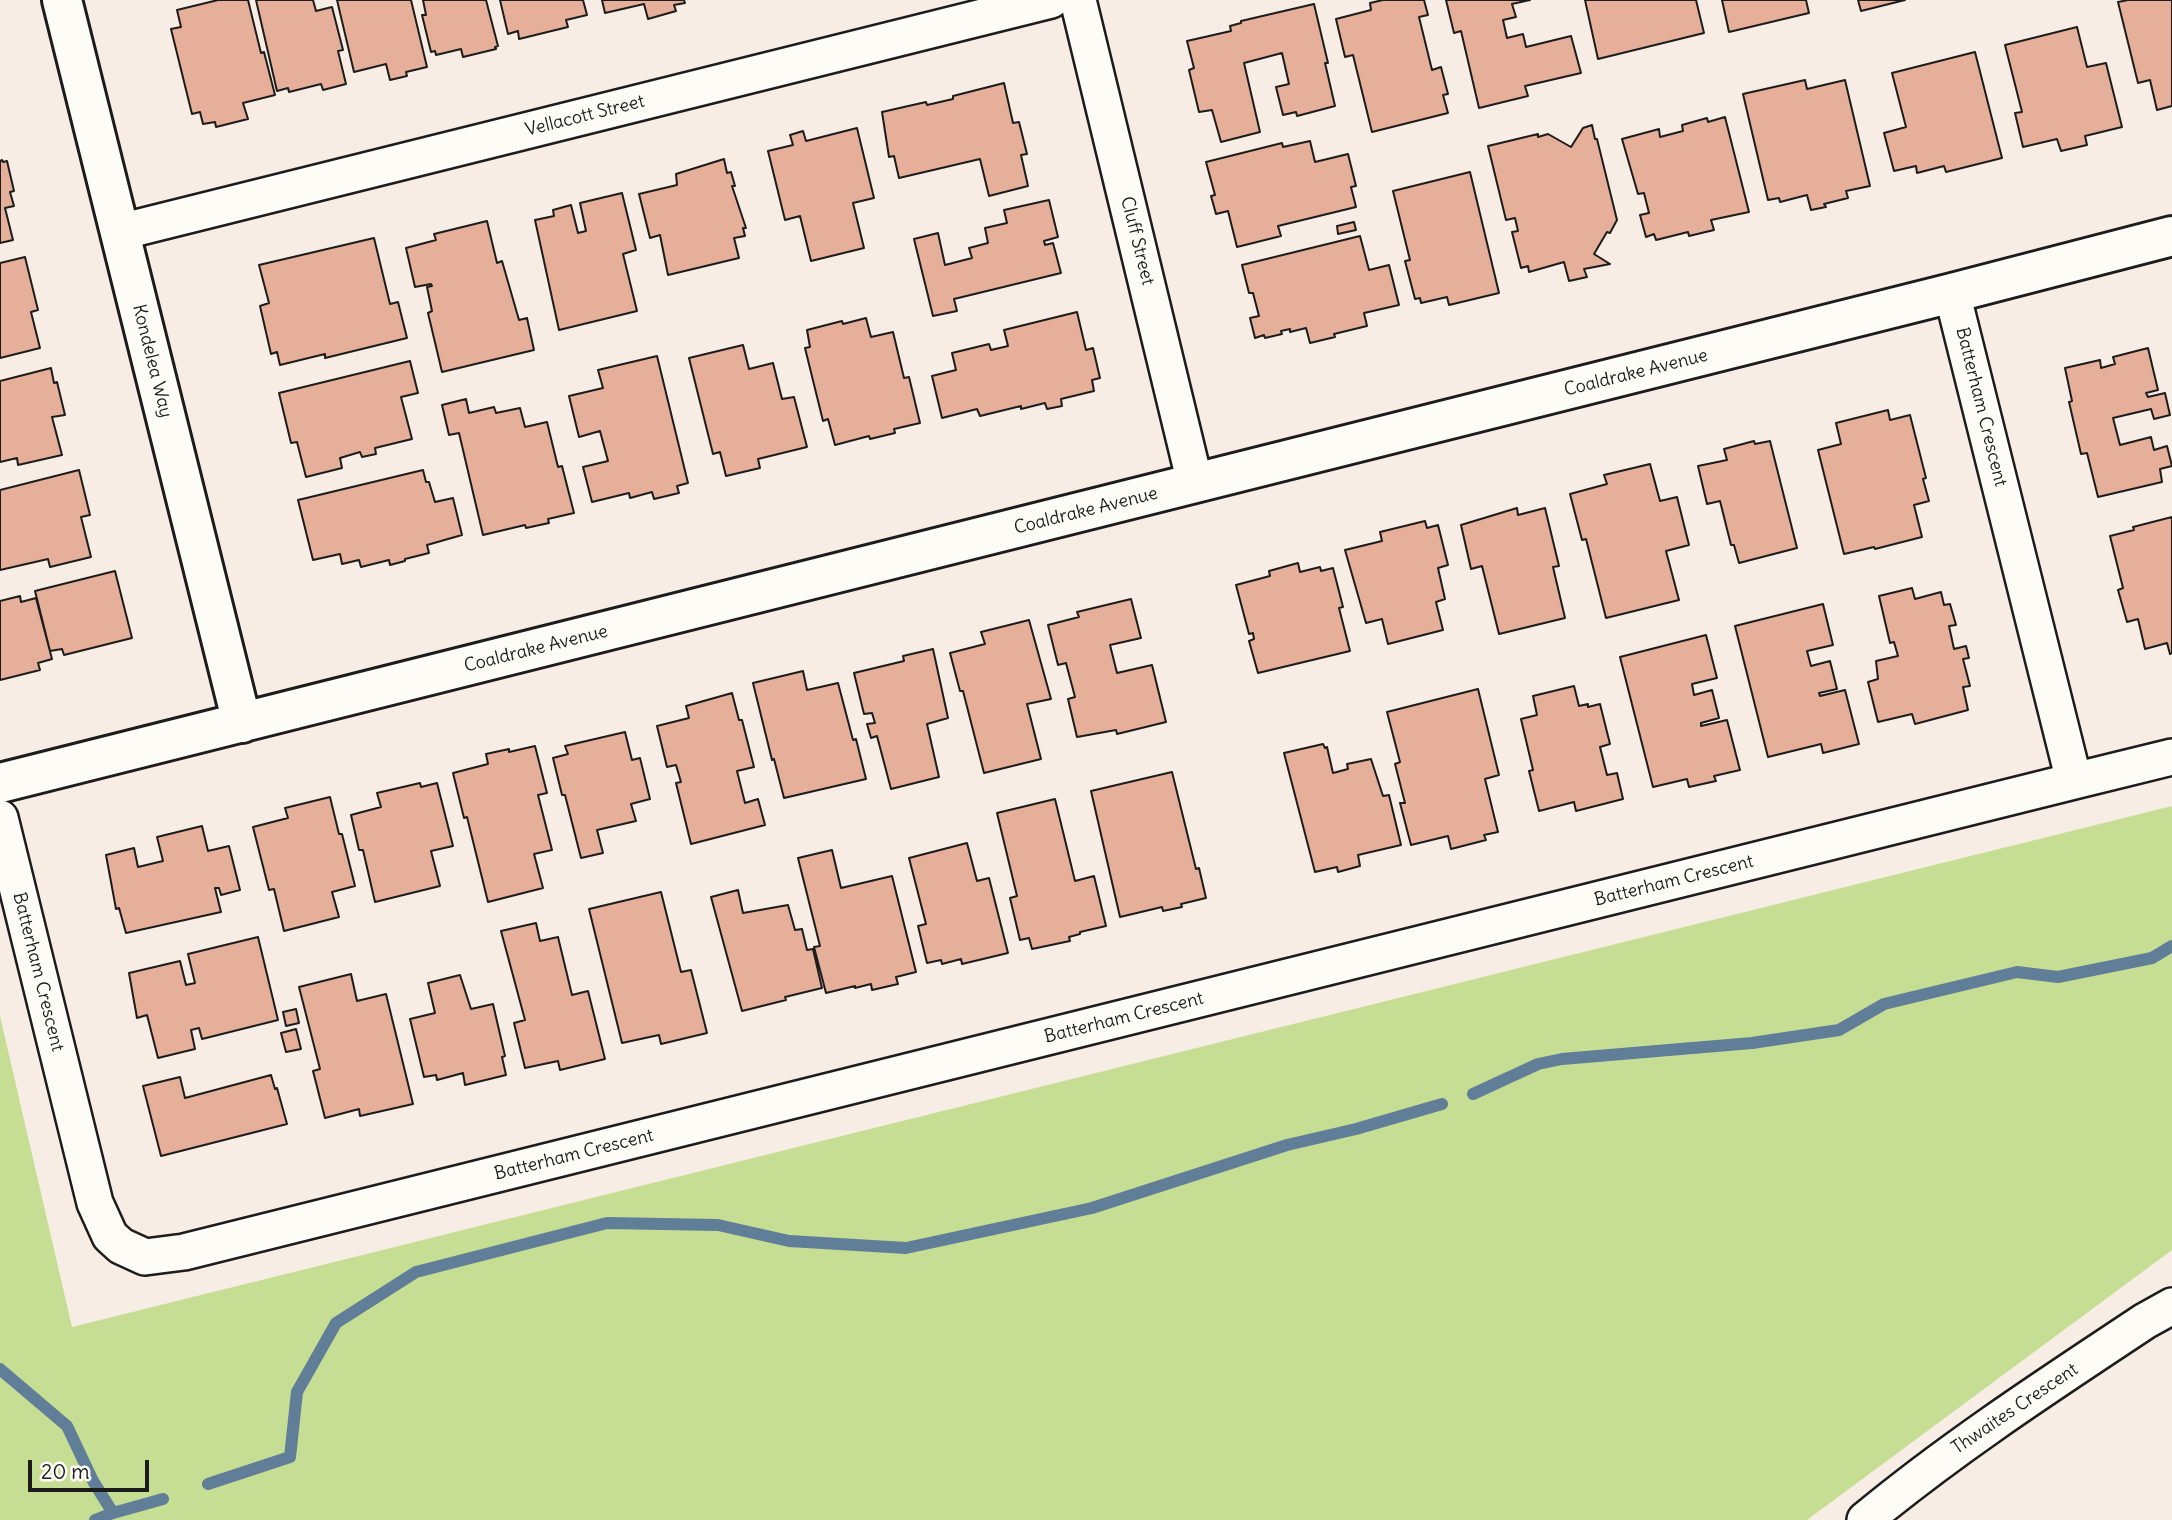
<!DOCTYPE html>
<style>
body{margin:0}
#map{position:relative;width:2172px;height:1520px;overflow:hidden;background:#f8ede4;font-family:Delius,sans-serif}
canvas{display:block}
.scale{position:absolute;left:28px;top:1460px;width:121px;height:32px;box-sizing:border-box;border:4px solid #1c1c1c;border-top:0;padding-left:9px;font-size:21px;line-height:24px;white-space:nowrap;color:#1c1c1c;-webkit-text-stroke:5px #fdfcf7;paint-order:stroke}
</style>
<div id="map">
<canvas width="2172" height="1520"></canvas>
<div class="scale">20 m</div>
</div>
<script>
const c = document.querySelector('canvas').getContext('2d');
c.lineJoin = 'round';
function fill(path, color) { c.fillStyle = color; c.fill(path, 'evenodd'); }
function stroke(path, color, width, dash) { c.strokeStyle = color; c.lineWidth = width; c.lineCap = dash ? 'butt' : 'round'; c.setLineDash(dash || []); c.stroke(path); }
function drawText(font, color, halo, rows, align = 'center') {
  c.font = font + ' Delius,sans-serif'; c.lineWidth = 6; c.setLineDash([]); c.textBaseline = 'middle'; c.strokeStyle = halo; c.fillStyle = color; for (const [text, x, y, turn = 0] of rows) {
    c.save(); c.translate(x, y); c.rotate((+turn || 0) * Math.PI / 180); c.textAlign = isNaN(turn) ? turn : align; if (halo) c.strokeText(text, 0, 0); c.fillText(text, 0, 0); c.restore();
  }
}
fill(new Path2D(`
 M2172,806V1250L1807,1520H0V1016L72,1327Z`), '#c6de94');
stroke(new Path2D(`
 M1473,1094L1538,1064L1562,1059L1752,1043L1839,1030L1884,1004L2017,972L2058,977L2152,958L2172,946
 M0,1369L67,1426L93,1481L113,1513L163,1499
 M208,1484L290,1457L297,1392L336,1323L416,1272L607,1223L718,1225L789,1241L906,1248L1092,1208L1287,1145L1356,1129L1442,1104
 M95,1520L113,1513`), '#617e98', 12);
const building = new Path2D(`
 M218,0H248L261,53L264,52L275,95L243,103L248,119L216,127L215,122L203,124L200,112L192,114L171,29L181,27L177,10Z
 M256,0H313L316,11L332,7L343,50L338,51L346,84L323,90L321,84L289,92L288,88L277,91Z
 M337,0H411L427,67L406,72L407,76L390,80L386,64L354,72Z
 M423,0H486L498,46L495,47L496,49L463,57L461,49L436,55L435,51L431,52L422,15H426Z
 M500,0H583L587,15L566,20L568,27L519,39L518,31L508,34Z
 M602,0H684L685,3L674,5L676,11L648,19L644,4L605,13Z
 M1383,0H1424L1428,15L1419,17L1432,70L1441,67L1448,94L1443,95L1448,113L1372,132L1353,55L1345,57L1336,19L1371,10L1370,3Z
 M1446,0H1530L1512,4L1516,17L1503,20L1507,38L1523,34L1526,47L1571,36L1581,73L1525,86L1528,96L1479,108L1461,31L1454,33Z
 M1585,0H1696L1704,33L1598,59Z
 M1722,0H1806L1809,13L1729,32Z
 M1858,0H1905L1861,11Z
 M2128,0H2172V106L2157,110L2150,80L2138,83L2118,2Z
 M1314,4L1328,63H1325L1335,106L1297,116L1296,112L1283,115L1276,87L1289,84L1282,53L1244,63L1260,132L1221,142L1212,110L1199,112L1189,70L1194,68L1187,41L1231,31L1230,26L1241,23V21Z
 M2077,27L2087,67L2106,63L2122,127L2085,136L2087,145L2061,151L2057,139L2023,147L2015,113L2022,112L2005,45Z
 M1975,52L2002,158L1946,172L1944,166L1917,173L1916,166L1894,171L1884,133L1906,127L1892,73Z
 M1805,80L1807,89L1845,80L1870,186L1846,191L1848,198L1824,204L1826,207L1811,210L1807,195L1780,202L1779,198L1768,200L1743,94Z
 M1004,83L1013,123L1019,122L1027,154L1021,155L1028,186L989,196L980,159L899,178L894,156L889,157L882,112L926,102L927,105L953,99V96Z
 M1725,117L1749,212L1711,220L1714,230L1689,236L1688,232L1656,240L1654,234L1646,237L1640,215L1649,213L1644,193L1638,194L1622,139L1659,129L1660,137L1683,131L1682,125L1707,118L1708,122Z
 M1592,125L1595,139H1597L1617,220L1610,233L1607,232L1594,254L1610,264L1584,269L1587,277L1569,281L1564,262L1529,272L1528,266L1521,268L1512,232L1518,231L1515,218L1506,220L1488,146L1538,134V137L1548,134L1571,147L1583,128Z
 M857,128L874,198L853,203L864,248L811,261L800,216L785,220L768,151L793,145L790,135L803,131L806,141Z
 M1310,141L1315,162L1348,154L1356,186L1351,187L1356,207L1278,226L1281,236L1237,247L1228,211L1216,214L1211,196L1215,195L1206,162L1282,143L1283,147Z
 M724,159L727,173L731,172L735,186H732L746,228H743L745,236L734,238L739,258L668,275L660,235L650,238L639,194L677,185L676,174Z
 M2,160L3,162L7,161L14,191L10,192L14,206L5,208L13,240L0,243V161Z
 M1470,172L1499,293L1449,305L1447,297L1421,303L1420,298L1415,299L1405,261L1410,260L1393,191Z
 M622,193L636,250L623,254L637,311L559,330L535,220L554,216L553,210L571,205L578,233L586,231L580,203Z
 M1049,200L1058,237L1044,241L1045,245L1053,243L1061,273L954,299L957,311L933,316L914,239L938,233L945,265L972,258L969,248L988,243L985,228L1007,223L1004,210Z
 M487,221L497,263L502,261L519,320L527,318L534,350L442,372L428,313L432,311L427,287L432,286L431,284L415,287L406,248L436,240L434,234Z
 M1354,222L1356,230L1338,234L1337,226Z
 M1360,236L1369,270L1389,265L1399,305L1364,313L1367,326L1334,334L1335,337L1310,343L1306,328L1290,332V329L1281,331L1282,334L1265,338L1264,335L1255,338L1250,318L1259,316L1253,293H1249L1242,265Z
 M374,238L390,304L398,302L407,338L325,358V354L280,365L277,352L271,354L260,306L269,303L259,265Z
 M25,257L38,310L31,312L40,348L0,358V263Z
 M1077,312L1086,350L1093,348L1100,378L1092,380L1094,391L1061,399L1062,406L1047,409L1045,403L1021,409V406L980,416L977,409L942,418L932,376L956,370L952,353L989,344L991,350L1008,346L1004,330Z
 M866,318L871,337L893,332L904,378L909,377L920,423L894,429L895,433L870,439L869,436L835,445L828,419L823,421L805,348L810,347L807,330L842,321L843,324Z
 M743,345L749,369L773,363L782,399L794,397L807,447L758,459L760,468L726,476L720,452L713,454L689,358Z
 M2148,348L2158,390L2146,393L2148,397L2165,393L2170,415L2154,419L2151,409L2113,418L2120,445L2151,437L2154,450L2167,446L2172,466L2160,469L2162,482L2098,497L2087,453L2081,454L2069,402L2072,401L2065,368L2100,360L2101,368L2115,364L2113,357Z
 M657,356L688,483L677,486L679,493L654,499L652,492L630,498L629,493L592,502L583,467L608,461L600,431L579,437L569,396L603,388L598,370Z
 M410,361L418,393L401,397L412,439L375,448L376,454L362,457L360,452L340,458L342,468L306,477L297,442L291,443L279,393Z
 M51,368L54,383L57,382L65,415L52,417L62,455L18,465L17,458L0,462V381Z
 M466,399L469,413L494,407L496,413L520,408L525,427L547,422L558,467L562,466L574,513L548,519L549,523L526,528L525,525L483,535L459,433L449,435L442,405Z
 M1888,410L1890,420L1910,415L1926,478L1923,479L1929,501L1914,505L1922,537L1875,549L1874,547L1844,554L1818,450L1841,444L1836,423Z
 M1754,441L1755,444L1770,441L1797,548L1739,563L1734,545H1731L1720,501L1707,504L1698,466L1727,460L1724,449Z
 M1650,464L1660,501L1677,497L1689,545L1666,551L1679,600L1606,618L1586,539L1582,540L1570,494L1607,484L1604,475Z
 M79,470L90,515L81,517L91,557L50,567L48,559L0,570V490Z
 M423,470L426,482H429L435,502L453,498L462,535L427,545L429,553L405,559V561L390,565L389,560L361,567L359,560L342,564L340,554L313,560L298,500Z
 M1517,508L1518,515L1545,508L1559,566L1553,567L1565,618L1499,634L1482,566L1471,569L1461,525Z
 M2172,517V653L2170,654L2167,643L2145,649L2138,619L2127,622L2118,590L2123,588L2110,536L2134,530L2133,527Z
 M1425,521L1427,528L1438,525L1448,565L1438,568L1445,599L1436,602L1443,630L1388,644L1382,619L1366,623L1345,550L1382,541L1380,532Z
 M1298,563L1300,572L1320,567L1321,571L1333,568L1343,607L1339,608L1350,651L1258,673L1249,641L1254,639L1253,633L1249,634L1236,585L1270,576L1269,571Z
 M115,571L132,638L64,655L62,649L50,651L35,591Z
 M1912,588L1915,599L1941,592L1944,605L1950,604L1956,625L1949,626L1954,649L1966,646L1969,658L1963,659L1970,686L1963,687L1968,710L1915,724L1912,714L1878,722L1868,682L1878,679L1876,661L1898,656L1894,642L1890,643L1879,596Z
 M20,596L21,602L36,598L52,659L38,663L40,670L0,680V601Z
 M1131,599L1141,638L1110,645L1117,673L1152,665L1166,722L1117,734L1116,730L1077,737L1068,699L1075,697L1066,663L1058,665L1048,625L1079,617L1077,612Z
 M1823,604L1833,645L1807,651L1811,666L1830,661L1837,689L1819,693L1820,696L1845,690L1859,744L1823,753L1821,744L1768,757L1735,626Z
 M1029,620L1051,699L1027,704L1041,759L984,773L963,691H960L950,653L985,644L981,632Z
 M1706,635L1717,678L1692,684L1694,695L1712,690L1719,718L1701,723V726L1727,720L1740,770L1714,776L1716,781L1689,787L1687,779L1653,787L1620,657Z
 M933,649L948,718L927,724L939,777L891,789L877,736L871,738L867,724L875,723L872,713L864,714L854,673L904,661L903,656Z
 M803,671L807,690L838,683L853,740L856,739L866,779L784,798L774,759L772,760L753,683Z
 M1574,686L1579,706L1588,704V707L1600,704L1610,744L1600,747L1607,775L1617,773L1623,799L1576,811L1574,802L1539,811L1529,771L1533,770L1521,719L1537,715L1533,696Z
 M1478,689L1499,775L1485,779L1498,832L1484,835L1486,840L1451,849L1448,836L1411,845L1400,803H1405L1395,764L1400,762L1387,712Z
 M732,693L739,720H742L754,767L737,771L745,803L758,799L765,825L691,844L676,783L681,782L676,765L667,767L657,726L689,718L686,706Z
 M625,732L632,760L640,758L650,799L631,804L636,821L597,830L603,853L581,858L565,795H562L553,758L568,754L565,746Z
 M1323,744L1325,748L1327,747L1333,773L1348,769L1347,764L1371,759L1383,796L1389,795L1401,845L1358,855L1360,866L1338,872L1337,867L1315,872L1284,753Z
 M535,746L547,793L538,795L552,850L534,854L543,888L488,902L467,817L464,818L453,773L488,764L486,754L509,749V752Z
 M1172,772L1196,869L1199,868L1206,898L1181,904L1182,907L1163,911L1162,907L1120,917L1091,791Z
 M420,783L421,787L437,783L453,846L431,851L440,886L375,902L363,850H359L351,815L381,807L377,793Z
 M330,797L339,834H342L355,886L332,892L339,917L284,931L274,889L269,890L253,827L288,818L285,808Z
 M1055,799L1075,881L1094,876L1106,926L1080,932V934L1069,937L1070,941L1032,949L1029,938L1020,940L1010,898L1017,896L997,813Z
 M202,826L208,851L229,846L240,890L221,895L219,888H215L221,912L126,933L119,908L116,909L106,855L134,848L138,867L163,861L157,837Z
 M967,843L977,881L989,878L1008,953L962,964L961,959L942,964L941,960L927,963L918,926L926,924L909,858Z
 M832,850L841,888L892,876L916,972L896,977L898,984L872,990L871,984L855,988V986L826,993L814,947L820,946L798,858Z
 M738,890L743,913L788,905L795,930L802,929L807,950L813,949L822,988L785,997L786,1000L742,1011L711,897Z
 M661,892L681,972L691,970L707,1033L661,1044L659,1035L622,1043L589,909Z
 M536,923L540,941L558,937L572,995L588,991L605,1059L560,1070L558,1061L525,1068L514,1023L525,1020L501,931Z
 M258,937L278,1020L202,1039L199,1028L191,1030L195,1049L158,1058L147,1015L137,1018L129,973L180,961L186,985L195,983L188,954Z
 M351,974L357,1001L386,994L413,1104L360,1116L359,1109L325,1118L313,1071L320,1069L299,987Z
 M460,975L471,1009L493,1004L505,1056L502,1057L506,1075L465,1085L463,1073L437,1080L436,1075L424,1077L410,1019L435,1013L428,983Z
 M296,1009L299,1023L286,1026L283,1012Z
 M296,1029L301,1049L286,1052L281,1033Z
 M271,1075L275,1089L277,1088L287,1124L161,1156L143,1086L180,1077L185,1098Z`);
fill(building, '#e5af99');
stroke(building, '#1c1c1c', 2);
const street = new Path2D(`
 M1078,0L1195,483
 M120,232L1051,0
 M2074,781L2172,757
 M0,818L95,1203L110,1236L121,1246L145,1257L184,1252L2074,781L1952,293
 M1865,1520C1953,1447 2050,1384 2145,1321L2172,1306`);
const secondary = new Path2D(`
 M62,0L242,723
 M0,783L1952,293L2172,236`);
stroke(street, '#1c1c1c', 40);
stroke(secondary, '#1c1c1c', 44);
stroke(street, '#fdfcf7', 35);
stroke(secondary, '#fdfcf7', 38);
drawText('18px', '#1c1c1c', '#fdfcf7', [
 ["Vellacott Street",585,116,-14],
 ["Cluff Street",1137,241,76],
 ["Kondelea Way",152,361,76],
 ["Coaldrake Avenue",1636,373,-14],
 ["Batterham Crescent",1981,407,76],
 ["Coaldrake Avenue",1086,511,-14],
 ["Coaldrake Avenue",536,649,-14],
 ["Batterham Crescent",1674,881,-14],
 ["Batterham Crescent",38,972,76],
 ["Batterham Crescent",1124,1018,-14],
 ["Batterham Crescent",574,1155,-14],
 ["Thwaites Crescent",2015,1409,-34]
]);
</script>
